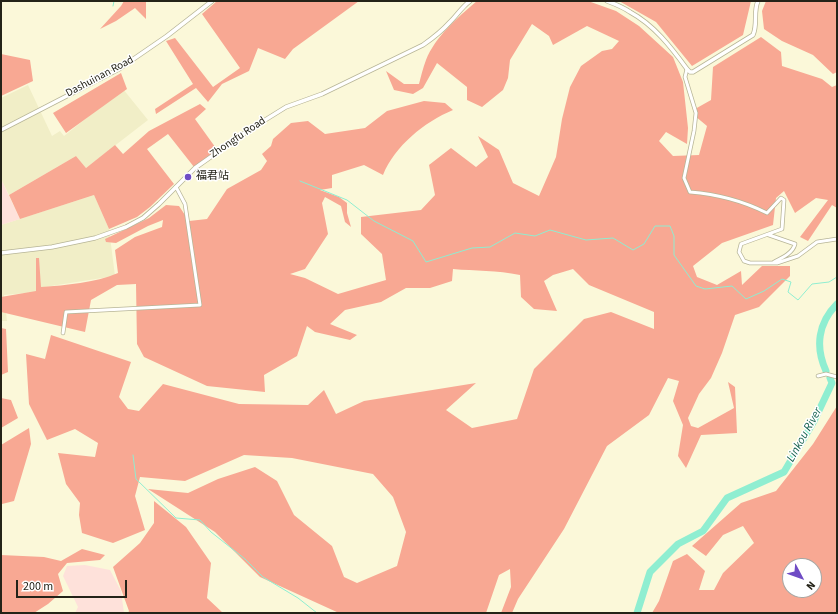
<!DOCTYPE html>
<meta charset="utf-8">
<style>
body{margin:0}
#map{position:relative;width:838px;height:614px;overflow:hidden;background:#fbf8d9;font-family:"Source Sans 3",sans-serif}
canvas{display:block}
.frame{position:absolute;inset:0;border:2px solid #242318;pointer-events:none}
.north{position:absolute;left:782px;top:558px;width:40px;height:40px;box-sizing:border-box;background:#fff;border:1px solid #a7a7a3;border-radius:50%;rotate:131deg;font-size:11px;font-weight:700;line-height:16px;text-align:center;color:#242318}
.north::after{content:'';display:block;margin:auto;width:14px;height:18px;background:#6f4cc5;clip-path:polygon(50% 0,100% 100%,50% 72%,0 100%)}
.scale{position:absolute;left:16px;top:580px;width:111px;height:18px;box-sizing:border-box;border:2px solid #242318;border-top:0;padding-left:5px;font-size:12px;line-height:14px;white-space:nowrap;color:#242318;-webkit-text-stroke:3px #fff;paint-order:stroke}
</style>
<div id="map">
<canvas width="838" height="614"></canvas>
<div class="frame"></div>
<div class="north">N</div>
<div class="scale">200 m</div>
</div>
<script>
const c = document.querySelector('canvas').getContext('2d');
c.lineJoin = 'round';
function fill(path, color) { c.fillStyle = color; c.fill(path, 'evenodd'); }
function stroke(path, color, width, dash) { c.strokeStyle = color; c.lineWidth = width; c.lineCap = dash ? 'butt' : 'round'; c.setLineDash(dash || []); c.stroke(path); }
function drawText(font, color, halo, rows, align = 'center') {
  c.font = font + ' "Source Sans 3","Noto Sans TC",sans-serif'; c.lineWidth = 3; c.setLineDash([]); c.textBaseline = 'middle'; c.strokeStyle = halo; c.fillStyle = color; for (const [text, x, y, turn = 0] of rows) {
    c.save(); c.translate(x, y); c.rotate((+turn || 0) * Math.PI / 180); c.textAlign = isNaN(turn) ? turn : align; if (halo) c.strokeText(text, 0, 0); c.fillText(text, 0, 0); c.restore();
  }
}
fill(new Path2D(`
 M28,85L52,136L60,131L64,136L123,89L148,120L86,168L76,156L9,195L1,179V98Z
 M94,195L109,229L115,276L38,288V292L4,295L7,321H1V225Z`), '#f1eec7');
fill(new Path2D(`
 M1,179L20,219L1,225Z
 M85,565L110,570L121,591L124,613H75L78,607L63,576L67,566Z`), '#fee1da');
fill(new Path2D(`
 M124,1H146V19L135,8L116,21L100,29L121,6Z
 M217,1H359L293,49L285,59L258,48L249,71L222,84L208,102L196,88L156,114L155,109L193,84L166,41L175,38L213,87L240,68L202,14Z
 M477,1H588L616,11L639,26L673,57L683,82L688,128L687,144L666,132L659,141L673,156L699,155L707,126L695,116V109L711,100L713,67L761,37L781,52L782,66L822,79L832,87L837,85V208L832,205L808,241L800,237L828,200L816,198L795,213L784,191L776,198L773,225L722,243L693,266L697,277L717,285L741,271L742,285L762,266H790V276L759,307L735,315L722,353L711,378L699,394L688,418L691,426L698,428L734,408L728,382L735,387L737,433L701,435L686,468L678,456L683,425L673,401L679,381L668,378L649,415L607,446L564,529L518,599L512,613H501L511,587L510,569L499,575L486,613H339L260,577L215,532L148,489L188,493L218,479L255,467L277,481L294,515L332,546L344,577L357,583L397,566L406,532L393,497L373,474L292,458L244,455L185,481L140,477L135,496L145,530L113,543L82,533L79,515L80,503L66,484L58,453L95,457L98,443L75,429L47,440L29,404L26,354L45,359L51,335L131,362L119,397L128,409L139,411L163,384L239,404L308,405L324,390L336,414L364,401L476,383L446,410L472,428L517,419L534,369L584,319L611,312L654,329V312L589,285L573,269L553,275L544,281L557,311L534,309L521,297L520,275C497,270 475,271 453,269L452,281L430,288H406L381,302L345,310L330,324L357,335L350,340L315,332L307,326L297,356L264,375L265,392L207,386L144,357L137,344L136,284L117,285L91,300L85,332L1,312V297L36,291V258H39L41,287C67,285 94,283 118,273L115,250L135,237L162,227L163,220L148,226L116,243L106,242L105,239L149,218L166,205L179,206L189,221L207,219L227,189L261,170L267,161L262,154L271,146L273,139L291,123L308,121L325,134L365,128L387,111L424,101L445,103L453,110C424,122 395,146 383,175L364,165L332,175V188L320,190L339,197L347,203V213L351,227L345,222L341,206L325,197L322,203L328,234L305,269L290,274L305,278L338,294L386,280L382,254L361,234V217L421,210L435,195L429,165L451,148L476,167L488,157L478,136L499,150L513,183L539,196L556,157L562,119L570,87L581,66L602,51L612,49L619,41L587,26L553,45L549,36L532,24L510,60L508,78L503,90L482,107L467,100V87L437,63L423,88L413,94L394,90L386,71L404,84H419C421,76 423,68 426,60C435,37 458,17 477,1Z
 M619,1H751L743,35L692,66L656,22Z
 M766,1H837V72L833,74L813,55L782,41L764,29L762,11Z
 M1,54L30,60L33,81L1,96Z
 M121,73L127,89L66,133L53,113Z
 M200,104L206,109L195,119L218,151L194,167L168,134L147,149L174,184L150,207L137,217L109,229L94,195L20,219L9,195L76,156L86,168L115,145L123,154L149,131Z
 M1,328L6,329L8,372L1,375Z
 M1,398L11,400L18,418L1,428Z
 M837,406V613H652L659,601L673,561L687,554L705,571L699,590H714L723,573L754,543L743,526L723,535L706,556L692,546L741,503L776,491L813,444ZM790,566H814V590H790Z
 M29,428L31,444L14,501L2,504L1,522V445Z
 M154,501L186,527L211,563L207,598L223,613H128L129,611L113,567L140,543L154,523Z
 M82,549L105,555L100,560L67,563L58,574L63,591L48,604L34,613H1V555L44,557L61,561Z`), '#f8a893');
stroke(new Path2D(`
 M113,6L114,1
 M300,181L347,200L374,221L413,241L426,262L472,248L490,247L515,233L535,236L550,230L586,240L613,238L633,250L644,244L655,226H670L674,236V255L696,286L705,289L732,286L746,299L764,291L782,279L791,282L788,292L798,300L812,284L829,282L837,277
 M133,455L136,479L176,518L200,520L211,532L245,559L263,577L298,598L317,613`), '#8feed1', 1);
stroke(new Path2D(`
 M826,371C815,347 818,323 837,304
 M637,613L650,572L678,544L703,531L727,498L784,472L814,421L832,383L830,378`), '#8feed1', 7);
const minor = new Path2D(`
 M687,69L685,77L696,113L694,131L684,178L690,192C716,194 743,201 767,213L781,198L784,200L782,229L741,244L739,252L744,261L750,263H777L798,256L817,242L837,239
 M769,235L795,244C793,253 782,258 774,262
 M63,333L66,312L200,305L185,204L176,187
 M818,376L826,374L837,377`);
const tertiary = new Path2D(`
 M607,1C615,4 623,7 630,12C654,25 671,47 687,69L690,72H693L753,35C758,24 753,12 758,1
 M1,130L119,69L167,36L212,1
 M1,253L52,247L95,238L126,227L143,218L159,204L195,168L249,130L286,107L322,94L423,45C433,38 442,31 450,22C457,15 462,7 470,1`);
stroke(minor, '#b7b597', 4.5);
stroke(tertiary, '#b7b597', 5);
stroke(minor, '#fff', 3);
stroke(tertiary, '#fff', 3.5);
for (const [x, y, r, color] of [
 [188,177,4,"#6f4cc5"]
]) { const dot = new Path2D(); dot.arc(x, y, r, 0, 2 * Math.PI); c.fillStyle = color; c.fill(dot); stroke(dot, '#fff', 1.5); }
drawText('11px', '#242318', '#fff', [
 ["Dashuinan Road",100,77,-28],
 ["Zhongfu Road",238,138,-34]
]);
drawText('11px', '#242318', '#fff', [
 ["福君站",196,177]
], 'left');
drawText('italic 12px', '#176350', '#fff', [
 ["Linkou River",805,435,-61]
]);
</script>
